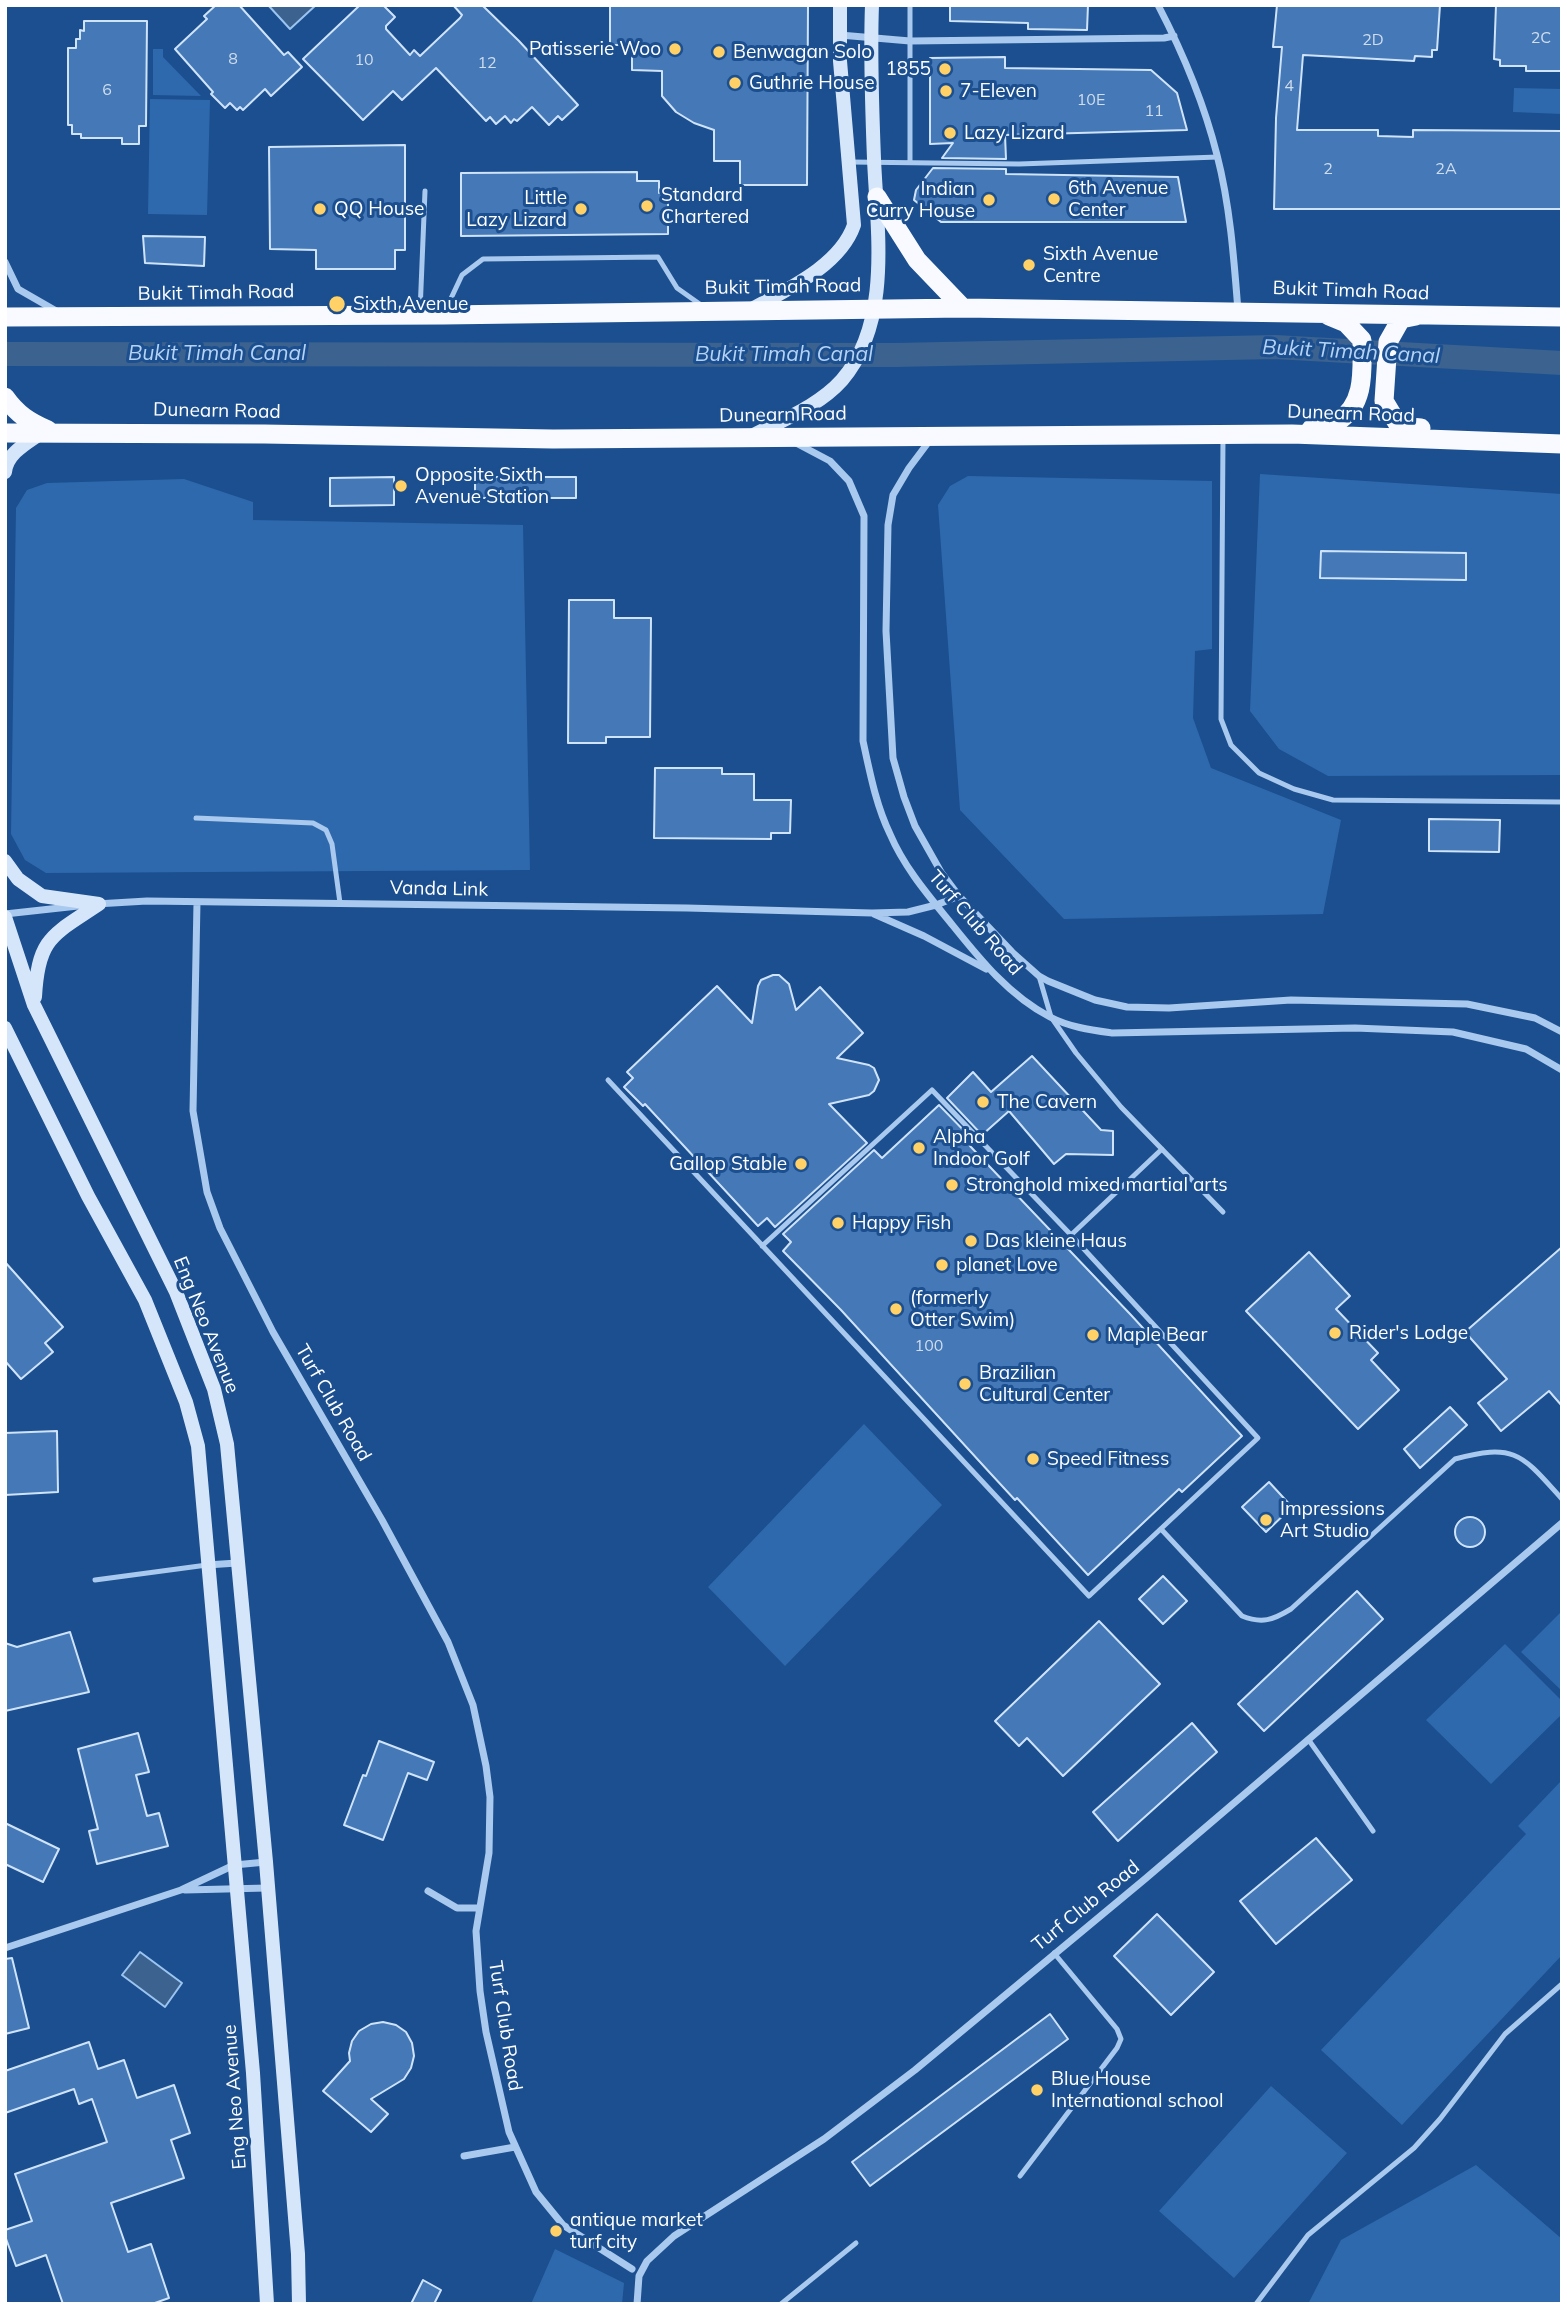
<!DOCTYPE html>
<style>
body{margin:0}
#map{position:relative;width:1567px;height:2309px;overflow:hidden;background:#1b4f8f;font-family:Mulish,sans-serif}
canvas{display:block}
.frame{position:absolute;inset:0;border:7px solid #fff;pointer-events:none}
</style>
<div id="map">
<canvas width="1567" height="2309"></canvas>
<div class="frame"></div>
</div>
<script>
const c = document.querySelector('canvas').getContext('2d');
c.lineJoin = 'round';
function fill(path, color) { c.fillStyle = color; c.fill(path, 'evenodd'); }
function stroke(path, color, width, dash) { c.strokeStyle = color; c.lineWidth = width; c.lineCap = dash ? 'butt' : 'round'; c.setLineDash(dash || []); c.stroke(path); }
function drawText(font, color, halo, rows, align = 'center') {
  c.font = font + ' Mulish,sans-serif'; c.lineWidth = 6; c.setLineDash([]); c.textBaseline = 'middle'; c.strokeStyle = halo; c.fillStyle = color; for (const [text, x, y, turn = 0] of rows) {
    c.save(); c.translate(x, y); c.rotate((+turn || 0) * Math.PI / 180); c.textAlign = isNaN(turn) ? turn : align; if (halo) c.strokeText(text, 0, 0); c.fillText(text, 0, 0); c.restore();
  }
}
fill(new Path2D(`
 M153,49H163V57L201,96L153,95Z
 M1514,88L1562,89V114L1513,112Z
 M150,99L210,100L207,215L148,214Z
 M1260,474L1562,494V775L1328,776L1279,749L1250,711Z
 M968,476L1212,481V649L1195,651L1193,718L1211,768L1341,820L1323,914L1064,919L960,810L938,505L950,486Z
 M184,479L253,502V520L523,525L530,870L46,873L25,860L11,834L16,508L27,490L47,483Z
 M864,1424L942,1505L785,1666L708,1587Z
 M1562,1611V1691L1521,1652Z
 M1505,1644L1562,1701V1714L1491,1784L1426,1720Z
 M1562,1780V1955L1402,2125L1321,2050L1526,1834L1518,1826Z
 M1271,2086L1347,2153L1234,2278L1159,2211Z
 M1476,2165L1562,2239V2304H1308L1341,2240Z
 M555,2249L624,2283L622,2304H531Z`), '#2e69ad');
const water = new Path2D(`
 M268,5H316L290,29Z
 M140,1952L182,1983L165,2007L122,1975Z`);
fill(water, '#3c6290');
stroke(water, '#9cc4f0', 2);
stroke(new Path2D(`
 M5,354L895,355L1275,347L1562,363`), '#3c6290', 24);
const building = new Path2D(`
 M216,5H239L284,55L288,52L302,67L271,96L265,89L243,110L240,107L237,110L230,103L225,108L211,94L213,92L175,49L207,19L204,16Z
 M360,5H383L395,17L386,26V29L410,55L414,50L420,56L460,18L462,15L453,5H482L519,41L578,105L562,120L558,116L549,125L532,107L517,121L514,119L511,123L505,116L496,124L490,117L486,121L436,68L402,100L393,91L363,120L303,59Z
 M610,5H808L807,185H740V161H714V130L694,123L676,112L662,96V71L632,70V45H610Z
 M950,5H1088L1087,30L1028,29V23L950,21Z
 M1277,5H1440L1437,50H1432V57L1415,56L1414,61L1303,55L1297,130H1378V136L1413,137V130L1562,131V209H1274L1276,118L1282,47H1273Z
 M1496,5H1562V71H1526V66H1500V60L1494,59Z
 M84,21H147L146,126H139V144H122V138H81V134H72V125H68V48H76V39H80V30L84,31Z
 M1005,57V68L1151,70L1177,93L1187,130L1005,135L1006,159L942,158L953,143L930,144V58Z
 M405,145V250H395V269H316V250L270,249L269,147Z
 M933,168L1006,169V174L1178,177L1186,222H941L914,200L916,190Z
 M637,172V181H659V193H668V234L461,236V173Z
 M143,236L205,237L204,266L145,263Z
 M394,477V505L330,506V478Z
 M475,477H576V498H475Z
 M1321,551L1466,553V580L1320,578Z
 M569,600H614V618H651L650,737H606V743H568Z
 M655,768H722V774H754V800H791L790,833H771V839L654,838Z
 M1429,819L1500,820L1499,852L1429,851Z
 M773,975H779L789,984L796,1010L820,987L863,1033L837,1058L869,1065L874,1068L879,1080L874,1091L869,1095L829,1104L867,1143L775,1227L767,1218L758,1226L645,1104L643,1106L624,1087L633,1078L627,1072L717,986L752,1023L758,986L761,980Z
 M1032,1056L1101,1130L1113,1131V1155L1066,1154L1054,1164L1009,1111L982,1135L947,1098L973,1072L991,1092Z
 M939,1105L975,1142L970,1146L1131,1315L1242,1436L1182,1492L1179,1489L1088,1575L1017,1498L1015,1500L991,1474L841,1310L783,1251L791,1242L783,1234L874,1150L882,1158Z
 M1562,1247V1406L1549,1391L1501,1431L1478,1403L1507,1379L1465,1332Z
 M1309,1252L1350,1296L1336,1309L1378,1353L1371,1360L1399,1390L1358,1429L1246,1311Z
 M5,1262L63,1327L45,1343L53,1352L21,1379L5,1361Z
 M1450,1407L1467,1425L1420,1468L1404,1449Z
 M57,1431L58,1492L5,1495V1433Z
 M1269,1482L1292,1507L1266,1532L1242,1507Z
 M1455 1532a15 15 0 1 1 30 0a15 15 0 1 1-30 0Z
 M1163,1576L1187,1601L1163,1624L1139,1599Z
 M1357,1591L1383,1619L1264,1731L1238,1704Z
 M1099,1621L1160,1684L1063,1776L1027,1738L1019,1746L995,1721Z
 M70,1632L89,1692L5,1711V1643L17,1647Z
 M1192,1723L1217,1752L1118,1841L1093,1812Z
 M138,1733L149,1772L136,1775L147,1816L159,1813L168,1846L97,1864L89,1831L98,1829L78,1749Z
 M379,1741L434,1762L427,1780L408,1773L383,1840L344,1825L363,1775L366,1776Z
 M5,1823L59,1849L43,1882L5,1864Z
 M1316,1838L1352,1880L1276,1944L1240,1901Z
 M1157,1914L1214,1972L1171,2015L1114,1956Z
 M12,1958L29,2028L5,2034V1959Z
 M1050,2014L1068,2039L870,2186L852,2162Z
 M383,2022L396,2025L406,2032L412,2043L414,2056L411,2068L404,2079L371,2099L388,2114L371,2132L323,2091L350,2061L349,2053L352,2041L359,2031L371,2024Z
 M89,2042L98,2069L124,2060L137,2098L174,2085L190,2133L171,2140L184,2178L111,2203L128,2252L151,2244L169,2298L152,2304H63L46,2255L16,2266L5,2236V2230L32,2221L15,2174L107,2142L92,2099L79,2104L74,2089L5,2113V2071Z
 M423,2280L441,2290L434,2304H411Z`);
fill(building, '#4478b7');
stroke(building, '#cfe3fa', 2);
stroke(new Path2D(`
 M910,161V5
 M850,162L1019,164L1218,157
 M446,309L462,275L483,259L658,257L677,288L701,305
 M420,312L425,191
 M1223,438L1221,719L1231,745L1259,773L1294,789L1333,800L1562,802
 M196,818L313,823L326,830L332,844L340,903
 M1039,976L1051,1017L1076,1053L1121,1107L1223,1212
 M608,1080L1089,1596L1258,1438L1071,1235L1162,1149
 M762,1246L932,1090L1071,1235
 M1161,1529L1242,1616C1262,1624 1273,1620 1291,1609L1455,1459C1516,1442 1523,1456 1562,1499
 M95,1580L207,1565
 M1308,1739L1373,1831
 M1020,2176L1117,2048L1121,2039L1117,2029L1054,1953
 M781,2304L856,2243
 M1256,2304L1308,2235L1414,2148L1440,2119L1505,2034L1562,1984`), '#a9c9ee', 5);
stroke(new Path2D(`
 M1158,5C1183,53 1204,103 1217,155C1230,205 1234,259 1238,311
 M840,35L910,41L1164,38L1174,36
 M5,262L18,289L58,312
 M930,440L909,468L893,495L888,525L886,631L893,758L904,797L915,826L941,872L959,896L1012,952L1039,976L1048,981L1095,1000L1127,1007L1169,1008L1291,1000L1467,1004L1535,1018L1562,1032
 M796,443L830,461L849,481L864,516L863,741C870,773 876,805 890,834C904,867 928,895 950,922C979,958 1008,995 1050,1017C1069,1027 1091,1030 1112,1033L1355,1028L1453,1032L1526,1049L1562,1070
 M197,902L193,1111L207,1192L220,1228L273,1332L382,1520L448,1642L473,1705L486,1766L490,1797L489,1853L476,1931L480,1991L486,2032L509,2132L536,2192L563,2225L632,2269
 M96,904L147,901L687,908L872,913L908,912L936,905L959,896
 M5,914L78,906
 M874,914L924,936L986,969
 M207,1565L237,1563
 M185,1890L267,1888
 M428,1891L457,1908H479
 M5,1948L181,1890L234,1865L266,1862
 M464,2156L515,2147
 M637,2304L639,2276L647,2261L674,2236L824,2139L915,2070L1145,1879L1562,1523`), '#a9c9ee', 7);
stroke(new Path2D(`
 M750,310C786,290 840,266 854,225L840,61V5
 M752,436C782,420 819,406 842,380C892,322 877,230 874,159C872,108 870,57 872,5
 M5,472C7,453 27,443 41,433
 M5,861L18,879L42,896L99,904
 M5,917L34,1005L176,1292L214,1389L227,1444L266,1862L298,2254L299,2304
 M35,997C38,937 53,935 99,904
 M5,1028L88,1196L145,1300L186,1402L198,1446L253,2073L267,2304`), '#d6e6fa', 14);
stroke(new Path2D(`
 M877,197L917,260L963,308
 M1416,316L1401,319L1388,342L1384,401L1399,426L1421,428
 M5,317L443,315L963,308L1562,317
 M5,397C17,414 29,422 48,430
 M1311,429C1320,426 1331,425 1338,421C1366,404 1362,369 1362,340L1346,323L1329,316
 M5,433L264,434L553,439L1292,434L1562,444`), '#f8faff', 19);
for (const [x, y, r, color] of [
 [675,49,7,"#ffd166"],
 [719,52,7,"#ffd166"],
 [945,69,7,"#ffd166"],
 [735,83,7,"#ffd166"],
 [946,91,7,"#ffd166"],
 [950,133,7,"#ffd166"],
 [1054,199,7,"#ffd166"],
 [989,200,7,"#ffd166"],
 [647,206,7,"#ffd166"],
 [320,209,7,"#ffd166"],
 [581,209,7,"#ffd166"],
 [1029,265,7,"#ffd166"],
 [337,304,9,"#ffd166"],
 [401,486,7,"#ffd166"],
 [983,1102,7,"#ffd166"],
 [919,1148,7,"#ffd166"],
 [801,1164,7,"#ffd166"],
 [952,1185,7,"#ffd166"],
 [838,1223,7,"#ffd166"],
 [971,1241,7,"#ffd166"],
 [942,1265,7,"#ffd166"],
 [896,1309,7,"#ffd166"],
 [1335,1333,7,"#ffd166"],
 [1093,1335,7,"#ffd166"],
 [965,1384,7,"#ffd166"],
 [1033,1459,7,"#ffd166"],
 [1266,1520,7,"#ffd166"],
 [1037,2090,7,"#ffd166"],
 [556,2231,7,"#ffd166"]
]) { const dot = new Path2D(); dot.arc(x, y, r, 0, 2 * Math.PI); c.fillStyle = color; c.fill(dot); stroke(dot, '#1b4f8f', 2.5); }
drawText('16px', '#d0dded', null, [
 ["2C",1541,38],
 ["2D",1373,40],
 ["8",233,59],
 ["10",364,60],
 ["12",487,63],
 ["4",1289,86],
 ["6",107,90],
 ["10E",1091,100],
 ["11",1154,111],
 ["2",1328,169],
 ["2A",1446,169],
 ["100",929,1346]
]);
drawText('19px', '#fff', '#1b4f8f', [
 ["Patisserie Woo",661,49,"right"],
 ["Benwagan Solo",733,52],
 ["1855",931,69,"right"],
 ["Guthrie House",749,83],
 ["7-Eleven",960,91],
 ["Lazy Lizard",964,133],
 ["6th Avenue",1068,188],
 ["Center",1068,210],
 ["Indian",975,189,"right"],
 ["Curry House",975,211,"right"],
 ["Standard",661,195],
 ["Chartered",661,217],
 ["Little",567,198,"right"],
 ["Lazy Lizard",567,220,"right"],
 ["QQ House",334,209],
 ["Sixth Avenue",1043,254],
 ["Centre",1043,276],
 ["Sixth Avenue",353,304],
 ["Opposite Sixth",415,475],
 ["Avenue Station",415,497],
 ["The Cavern",997,1102],
 ["Alpha",933,1137],
 ["Indoor Golf",933,1159],
 ["Gallop Stable",787,1164,"right"],
 ["Stronghold mixed martial arts",966,1185],
 ["Happy Fish",852,1223],
 ["Das kleine Haus",985,1241],
 ["planet Love",956,1265],
 ["(formerly",910,1298],
 ["Otter Swim)",910,1320],
 ["Rider's Lodge",1349,1333],
 ["Maple Bear",1107,1335],
 ["Brazilian",979,1373],
 ["Cultural Center",979,1395],
 ["Speed Fitness",1047,1459],
 ["Impressions",1280,1509],
 ["Art Studio",1280,1531],
 ["Blue House",1051,2079],
 ["International school",1051,2101],
 ["antique market",570,2220],
 ["turf city",570,2242]
], 'left');
drawText('19px', '#fff', '#1b4f8f', [
 ["Bukit Timah Road",783,287,-1],
 ["Bukit Timah Road",1351,291,2],
 ["Bukit Timah Road",216,293,-1],
 ["Dunearn Road",217,411,1],
 ["Dunearn Road",1351,414,2],
 ["Dunearn Road",783,415,-1],
 ["Vanda Link",439,889,1],
 ["Turf Club Road",975,923,49],
 ["Eng Neo Avenue",206,1325,68],
 ["Turf Club Road",333,1403,60],
 ["Turf Club Road",1086,1906,-39],
 ["Turf Club Road",505,2026,81],
 ["Eng Neo Avenue",235,2097,-94]
]);
drawText('italic 21px', '#b5d3f5', '#1b4f8f', [
 ["Bukit Timah Canal",1351,352,3],
 ["Bukit Timah Canal",217,354],
 ["Bukit Timah Canal",784,355]
]);
</script>
